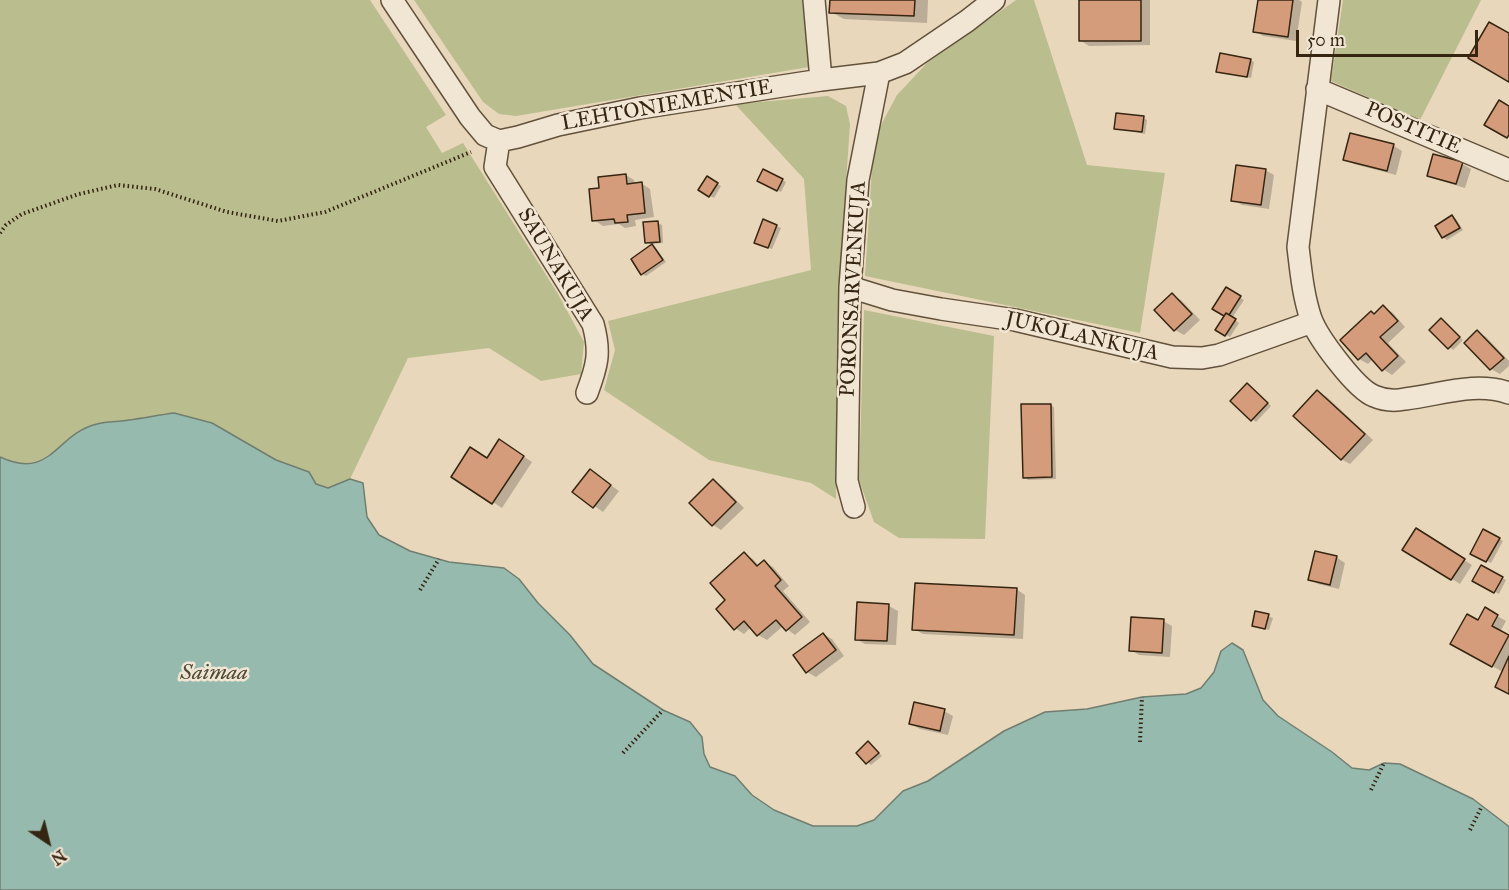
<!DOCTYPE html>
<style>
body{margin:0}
#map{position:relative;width:1509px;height:890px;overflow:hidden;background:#e9d7bc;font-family:"IM FELL Great Primer",serif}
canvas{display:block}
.north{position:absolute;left:18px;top:812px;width:60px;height:60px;-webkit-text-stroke:4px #f1e5d3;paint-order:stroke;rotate:145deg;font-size:16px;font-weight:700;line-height:24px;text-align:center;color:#352511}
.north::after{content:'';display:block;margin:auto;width:21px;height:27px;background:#352511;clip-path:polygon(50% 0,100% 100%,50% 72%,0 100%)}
.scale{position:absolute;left:1296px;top:30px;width:182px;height:27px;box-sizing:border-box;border:3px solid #352511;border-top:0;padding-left:8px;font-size:18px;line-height:21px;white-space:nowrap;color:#352511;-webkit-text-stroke:4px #f1e5d3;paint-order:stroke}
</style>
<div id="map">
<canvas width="1509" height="890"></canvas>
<div class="north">N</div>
<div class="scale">50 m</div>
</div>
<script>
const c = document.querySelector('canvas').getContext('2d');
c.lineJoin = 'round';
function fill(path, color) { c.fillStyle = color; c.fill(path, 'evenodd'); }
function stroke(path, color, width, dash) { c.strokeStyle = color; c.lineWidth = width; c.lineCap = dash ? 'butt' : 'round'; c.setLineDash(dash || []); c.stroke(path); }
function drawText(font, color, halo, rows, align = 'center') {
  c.font = font + ' "IM FELL Great Primer",serif'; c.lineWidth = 5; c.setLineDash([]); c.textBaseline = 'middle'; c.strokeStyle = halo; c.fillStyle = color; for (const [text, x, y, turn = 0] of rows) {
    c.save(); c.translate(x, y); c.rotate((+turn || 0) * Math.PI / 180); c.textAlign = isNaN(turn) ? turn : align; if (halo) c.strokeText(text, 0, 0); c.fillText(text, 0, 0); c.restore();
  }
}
fill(new Path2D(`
 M0,0H370L446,115L426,127L442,153L463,143L558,294L584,342L581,374L541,381L489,348L408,358L350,479L328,488L316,484L309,472L276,460L212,423L129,420L95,424L34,465L13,463L0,457Z
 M414,0H802L809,67L516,116L499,114L483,102Z
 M1016,0H1034L1087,165L1165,173L1140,333L865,276L874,138L897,95L927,63Z
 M1343,0H1481L1420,120L1331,81Z
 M828,96L846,106L850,124L838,300L836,499L811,483L709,460L604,390L615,350L608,321L811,270L804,179L735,104Z
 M864,310L994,336L985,539L899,538L874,522L859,480Z`), '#babd8e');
const water = new Path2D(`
 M174,413L212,423L276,460L309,472L316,484L328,488L350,479L363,483L367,517L379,535L410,551L449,562L504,568L519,579L538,603L570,635L593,664L663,710L690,722L702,737L704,754L710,767L735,776L752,795L774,810L813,826H857L874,820L903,791L928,781L1004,731L1045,712L1087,709L1142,697L1186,694L1201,688L1214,672L1221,651L1232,643L1243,650L1263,700L1278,716L1332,752L1352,768L1369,770L1384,763L1400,764L1473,799L1507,825L1509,827V890H0V457C52,481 55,434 97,424C107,421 118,422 129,420C144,418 159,415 174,413Z`);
fill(water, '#97baaf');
stroke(water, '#707e70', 1.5);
fill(new Path2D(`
 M831,0H928L927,23L844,19L831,12Z
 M1080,0H1150V45L1089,46L1080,40Z
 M1259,0H1299L1302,2L1296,41L1263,36L1255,31Z
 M1250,60L1254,62L1251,78L1218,71Z
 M1143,118L1147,120L1145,134L1115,128Z
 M1351,135L1394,146L1402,151L1396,175L1354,164L1345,159Z
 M1462,164L1471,169L1465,188L1438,180L1429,175Z
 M1265,170L1274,175L1269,209L1242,205L1233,200Z
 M764,171L786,182L781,192L759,181Z
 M626,175L634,180L635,184L641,183L650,189L654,217L635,220L636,226L625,228L619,224L603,226L594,220L601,189Z
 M707,178L721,186L714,198L700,190Z
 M1452,217L1456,219L1463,230L1447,240L1443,237L1437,226Z
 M764,221L781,228L772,249L760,245Z
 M658,223L662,225L663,243L650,244L646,242Z
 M652,246L656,248L666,262L646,276L642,274Z
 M1226,289L1244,300L1232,318L1239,323L1230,337L1217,329L1226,316L1214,308Z
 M1172,295L1181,300L1200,320L1184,335L1175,330Z
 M1383,307L1392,312L1405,327L1388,343L1406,362L1392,375L1383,369L1373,359L1368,364L1359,359L1375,315Z
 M1441,320L1463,340L1453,350L1431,330Z
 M1477,332L1486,337L1509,361V366L1500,374L1491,369L1466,343Z
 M1251,387L1271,406L1256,422L1232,401Z
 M1318,392L1327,397L1373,440L1350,464L1341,459Z
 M1050,405L1054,407L1056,479L1028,480L1024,477Z
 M508,446L532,462L502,508L453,476L487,459Z
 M590,471L619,491L603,512L574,492Z
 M714,481L722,486L744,508L721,530L713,525Z
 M1484,531L1503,541L1491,563L1472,553Z
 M1425,535L1472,565L1460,584L1404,549Z
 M745,554L753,559L759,566L764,562L773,567L789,586L783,591L810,622L795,635L783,626L767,640L758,635L751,627L744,634L735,628L727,600Z
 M1336,557L1345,563L1339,589L1318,584L1310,579Z
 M1482,567L1506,580L1499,594L1474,581Z
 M1016,589L1025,595L1023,639L923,634L914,629Z
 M889,606L898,611L896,645L865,644L856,639Z
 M1485,609L1506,621L1500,632L1509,637V693L1503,672L1452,644L1479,622Z
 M1256,612L1273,618L1269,630L1257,627Z
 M1163,621L1172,626L1170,657L1139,655L1131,650Z
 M823,634L832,639L844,656L816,677L807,672Z
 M944,711L953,716L948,735L920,729L911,724Z
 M869,743L882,756L871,765L858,753Z`), '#0003');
const building = new Path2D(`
 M830,0H915L914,16L829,13Z
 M1079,0H1141V41H1079Z
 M1258,0H1293L1288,37L1253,32Z
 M1489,22L1509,33V82L1468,58Z
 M1220,53L1251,59L1247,77L1216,72Z
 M1499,100L1509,106V135L1507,138L1484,125Z
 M1116,113L1144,116L1142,132L1114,129Z
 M1350,133L1394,144L1387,171L1343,160Z
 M1433,154L1463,162L1456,184L1427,176Z
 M1236,165L1266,169L1261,205L1231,201Z
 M763,169L783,179L777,191L757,181Z
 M626,174L627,184L642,182L645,213L627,215L628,222L615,223L614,219L592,221L589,189L599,188L598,177Z
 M707,176L718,183L709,197L698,190Z
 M1452,215L1460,228L1442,238L1435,226Z
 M763,219L777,225L768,248L754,243Z
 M658,221L660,242L645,243L643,222Z
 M652,244L663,260L641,275L631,259Z
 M1226,287L1241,296L1229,315L1226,313L1224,316L1212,309Z
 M1172,293L1192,314L1174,331L1154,310Z
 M1383,305L1398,321L1380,337L1398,356L1382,371L1366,353L1358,360L1340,340L1371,311L1374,314Z
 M1226,313L1236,319L1225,336L1215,330Z
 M1441,318L1460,337L1448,349L1429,330Z
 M1477,330L1504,358L1490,370L1464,343Z
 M1247,383L1268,403L1251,421L1230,401Z
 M1317,390L1365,434L1341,460L1293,416Z
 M1021,404H1051L1052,477L1023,478Z
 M499,439L524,456L492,504L451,477L470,447L487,458Z
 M590,469L611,485L593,508L572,492Z
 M713,479L736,502L712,526L689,503Z
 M1416,528L1465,559L1451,580L1402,550Z
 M1483,529L1500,538L1486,562L1470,554Z
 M1315,551L1337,556L1330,585L1308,580Z
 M744,552L757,566L764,560L781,580L775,586L802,617L786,631L776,620L757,636L744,621L734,630L716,609L725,600L710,583Z
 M1481,565L1503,577L1494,593L1472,581Z
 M915,583L1017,588L1014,635L912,630Z
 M857,602L889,604L887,641L855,640Z
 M1485,607L1498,615L1492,626L1509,635L1492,667L1450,644L1467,614L1478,620Z
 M1255,611L1269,614L1265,629L1252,626Z
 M1131,617L1164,619L1162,653L1129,651Z
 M823,633L836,650L806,673L793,655Z
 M1509,656V694L1495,687Z
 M914,702L945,709L940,731L909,724Z
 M868,741L879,753L866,764L856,753Z`);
fill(building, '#d49c7a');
stroke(building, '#352511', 1.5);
const street = new Path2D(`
 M392,0L470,117L485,135L499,141L518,137L558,125L640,108L821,80L879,73L905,63L967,21L994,0
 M814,0L821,80
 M1329,0L1298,247C1301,272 1303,295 1311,319C1318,338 1356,389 1374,396C1383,400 1395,401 1405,399C1440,395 1475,381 1509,393
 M1317,89L1509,170
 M499,141L495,167L593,324C601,353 597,366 587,393
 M850,287L892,300L941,309L1015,320L1172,357L1202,358L1219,355L1312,322
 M854,507L847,481L850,287L858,180L879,73`);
stroke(street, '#62523c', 24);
stroke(new Path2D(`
 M0,233L6,225L22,214L79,194L118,185L155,189L227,212L278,221L325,212L471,152
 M420,590L439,559
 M1140,742L1142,697
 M623,753L663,710
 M1371,790L1384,763
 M1470,830L1482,806`), '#352511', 4, [1.5, 3]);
stroke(street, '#f1e5d3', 21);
drawText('21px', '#352511', '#f1e5d3', [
 ["LEHTONIEMENTIE",667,106,-10],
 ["POSTITIE",1413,129,23],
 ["SAUNAKUJA",555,265,59],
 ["PORONSARVENKUJA",854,289,-87],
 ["JUKOLANKUJA",1082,337,13]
]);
drawText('italic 22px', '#4e4a38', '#f1e5d3', [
 ["Saimaa",214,674]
]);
</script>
